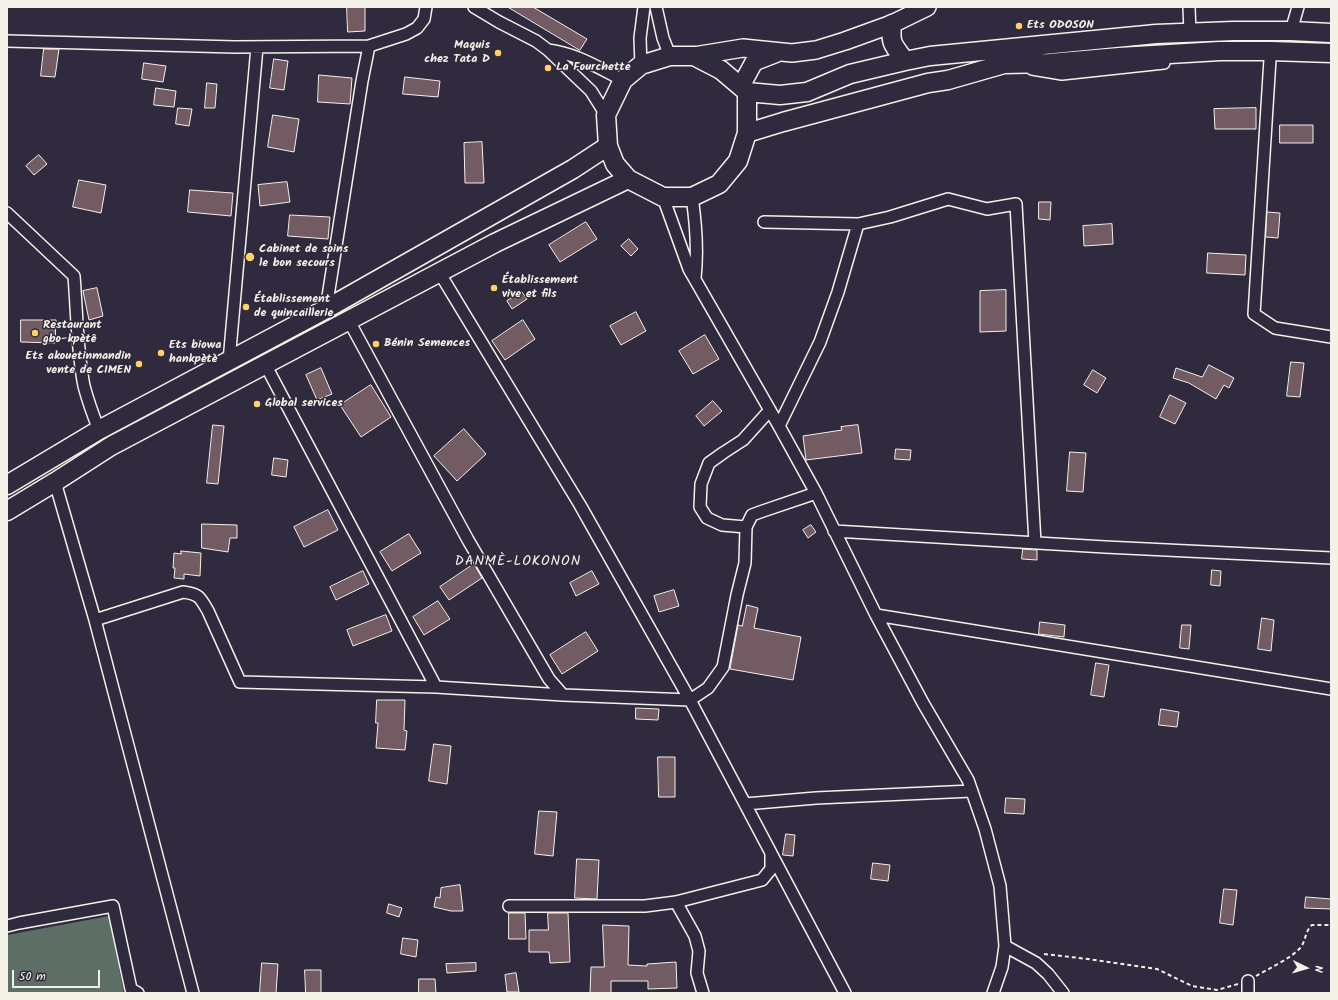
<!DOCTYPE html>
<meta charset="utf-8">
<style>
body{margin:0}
#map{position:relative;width:1338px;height:1000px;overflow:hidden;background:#2f2a3d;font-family:Kalam,sans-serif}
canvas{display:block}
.frame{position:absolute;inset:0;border:8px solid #f4f1e8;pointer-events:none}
.north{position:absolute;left:1286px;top:948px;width:40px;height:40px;-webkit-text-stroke:3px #2f2a3d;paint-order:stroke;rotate:95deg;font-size:11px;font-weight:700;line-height:16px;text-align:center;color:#f4f1e8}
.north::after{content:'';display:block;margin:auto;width:14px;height:18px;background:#f4f1e8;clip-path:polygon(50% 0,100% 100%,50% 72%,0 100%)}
.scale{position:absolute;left:12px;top:970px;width:88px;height:18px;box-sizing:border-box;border:2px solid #f4f1e8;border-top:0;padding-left:5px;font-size:12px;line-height:14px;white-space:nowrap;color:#f4f1e8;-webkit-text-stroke:3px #2f2a3d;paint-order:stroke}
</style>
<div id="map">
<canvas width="1338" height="1000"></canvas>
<div class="frame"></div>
<div class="north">N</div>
<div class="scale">50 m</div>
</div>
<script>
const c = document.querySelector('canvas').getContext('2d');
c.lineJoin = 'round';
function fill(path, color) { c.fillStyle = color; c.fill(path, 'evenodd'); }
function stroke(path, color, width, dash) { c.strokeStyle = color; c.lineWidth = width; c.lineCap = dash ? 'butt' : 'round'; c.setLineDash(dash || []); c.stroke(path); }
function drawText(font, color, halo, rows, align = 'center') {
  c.font = font + ' Kalam,sans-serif'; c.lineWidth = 3; c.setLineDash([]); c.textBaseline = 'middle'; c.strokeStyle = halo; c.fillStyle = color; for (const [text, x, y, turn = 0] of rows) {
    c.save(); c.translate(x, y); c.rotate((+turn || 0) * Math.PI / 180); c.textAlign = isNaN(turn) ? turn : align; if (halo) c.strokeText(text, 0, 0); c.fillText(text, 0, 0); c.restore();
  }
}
fill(new Path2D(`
 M109,916L124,993H7V935Z`), '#5c6e66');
const building = new Path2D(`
 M347,7H365V31L348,32Z
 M508,7H533L587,39L580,50Z
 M44,49H59L55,77L41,76Z
 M274,59L288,61L284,90L270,88Z
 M144,63L166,66L163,82L142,79Z
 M319,75L352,78L350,104L318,102Z
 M405,77L440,81L438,97L403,94Z
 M207,83L217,84L215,108H205Z
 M156,88L176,91L174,107L154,105Z
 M178,108L192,109L189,126L176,124Z
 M1256,108V129H1215L1214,109Z
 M273,115L299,119L294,152L268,147Z
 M1280,125H1313V143H1280Z
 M482,142L484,183H465L464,143Z
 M39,155L47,164L34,175L26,166Z
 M79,180L106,185L101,213L73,207Z
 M287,182L290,202L260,206L258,185Z
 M190,190L233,193L231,216L188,212Z
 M1039,202H1051L1050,220L1039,219Z
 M1267,212L1280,213L1278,238L1266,237Z
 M290,215L330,217L328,239L288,236Z
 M586,222L597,239L560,262L549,245Z
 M1112,224L1113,244L1084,246L1083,226Z
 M629,239L638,249L631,256L621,246Z
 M1208,253L1246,255L1245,275L1207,273Z
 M97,288L103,316L89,320L83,291Z
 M1006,290V331L980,332V291Z
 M522,292L527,299L512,309L507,301Z
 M636,312L646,331L621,345L610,326Z
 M21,320H56L55,343L21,342Z
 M523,320L535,339L505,360L492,341Z
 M705,335L719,359L693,374L679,351Z
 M1291,362L1304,363L1300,397L1287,396Z
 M1209,365L1234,378L1229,388L1224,385L1216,399L1189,383L1173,378L1176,368L1202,377Z
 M321,368L332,394L317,400L306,375Z
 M1093,370L1106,378L1097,393L1084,385Z
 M371,385L391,417L361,437L340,405Z
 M1170,395L1186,403L1175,424L1160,417Z
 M713,401L722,411L704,426L696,416Z
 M213,425L224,426L218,484L207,483Z
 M858,425L862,453L806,460L803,436L842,430L841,427Z
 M464,429L486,454L457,481L434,456Z
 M896,449L911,450L910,460L895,459Z
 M1070,452L1086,453L1083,492L1067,491Z
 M274,458L288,460L286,477L272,475Z
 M328,510L338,530L304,547L294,527Z
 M202,524L237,525V538H230L228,552L202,548Z
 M811,525L816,532L808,538L803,530Z
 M409,534L421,553L392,571L380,552Z
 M1023,549L1037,550V560L1022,559Z
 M181,551L201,553L200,576L184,574V579L174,578L175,568H173L174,553L181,554Z
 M474,564L482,578L449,600L440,587Z
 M1212,570L1221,571L1220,586L1211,585Z
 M363,571L369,584L336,600L330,587Z
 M592,571L599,584L576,596L570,583Z
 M674,590L679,606L659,612L654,596Z
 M438,601L450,619L424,635L413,617Z
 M747,605L758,608L754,628L801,637L793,680L730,669L738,625L742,626Z
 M386,615L392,631L353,646L347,630Z
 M1262,618L1274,620L1271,651L1258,649Z
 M1040,622L1065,625L1064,637L1039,634Z
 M1182,625H1191L1189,649L1180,648Z
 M586,632L598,651L562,674L550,655Z
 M1096,663L1109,665L1104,697L1091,695Z
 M377,700H405L404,730L407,731L405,750L376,748L378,723H376Z
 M636,708L659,709L658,720L636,719Z
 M1161,709L1179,712L1177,727L1159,725Z
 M434,744L451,746L447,784L429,781Z
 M658,757H675V797H659Z
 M1006,798L1025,799L1024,814L1005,813Z
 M539,811L557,812L553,856L535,854Z
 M786,834L795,835L793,856L783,855Z
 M577,859L599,860L597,899L575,898Z
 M873,863L890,865L888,881L871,879Z
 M460,885L463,911H451L434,907L436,897L440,898L441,888Z
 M1224,889L1237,890L1233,925L1220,923Z
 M1306,897L1331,899V909L1305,908Z
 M389,904L402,908L399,917L387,913Z
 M509,913H525L526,939H509Z
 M548,913H568L570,962L550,963L549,952H529V930H548Z
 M603,925L629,926L628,965L647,966V964L676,962L677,988L648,989V981H611V993H590L591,967H604Z
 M403,938L418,940L416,957L401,954Z
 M262,963L278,964L276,993H260Z
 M476,963V971L447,973L446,964Z
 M305,970H321V993H306Z
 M516,973L519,992H507L505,975Z
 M419,979H435L436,993H419Z`);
fill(building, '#725b62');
stroke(building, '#f4f1e8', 1);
const minor = new Path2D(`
 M474,7L499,22L536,41L548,50L591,91L606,115
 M656,7L663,38L670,56
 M1189,7L1190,33
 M1291,31L1298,7
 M7,41L235,47L369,46L406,34L417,28L424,19L426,7
 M548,50C575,53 599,68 623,80
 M1270,59L1254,314L1275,328L1331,337
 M641,65L640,38L644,7
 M1032,69L1062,74L1164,63
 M663,197L689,269L779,426L816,493L876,615L923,703L968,780L985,829L1000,886L1005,946L1002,967L993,993
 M692,197C696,224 698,251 695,278
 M7,213L74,276C77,313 77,351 84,386C88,401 93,415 99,430
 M764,222L858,224L890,217L948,199L987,209L1016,204L1035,543
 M439,272L580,505L690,700L771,853V869L762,880L676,902L645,906H509
 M326,309L362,81L369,46
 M349,321L468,540L549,679L563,695
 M229,361L257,47
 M265,364L436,687
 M779,426L820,342L838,292L858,224
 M55,482L95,620L193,993
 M746,527L722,525L707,518L700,507L701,484L709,463L723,453L743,440L770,410
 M834,531L1105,547L1331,558
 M876,615L1331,689
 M95,620L183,592C199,594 200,597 208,611L240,682L436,687L563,695L690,700L708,688L723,667L737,595L745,563L746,527L752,515L763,511L816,493
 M745,804L816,798L972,791
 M772,855L845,993
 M676,902L695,936L699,951L697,973L703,993
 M7,926L19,923L113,906L131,989L138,993
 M1005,946L1036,963L1048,974L1063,993
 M1248,993V981`);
const primary = new Path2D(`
 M694,56L743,48L792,53L816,50L845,41L892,24L927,7
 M741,86L754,62L777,53`);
const trunk = new Path2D(`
 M892,24C890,45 893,44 905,61
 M747,92V133L738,161L719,184L692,197H663L628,179L615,164L608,146L606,115L623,80L641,65L670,56H694L721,70L747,92L780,95L807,92L850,74L905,61L930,56L1156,34L1233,31H1291L1331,33
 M747,133L783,122L928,83L948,80L1004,64L1050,63L1119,57L1220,51H1271L1331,53
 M7,485L99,430L326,309L573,169L608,146
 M7,511L55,482L111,446L495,243L628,179`);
stroke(minor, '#f4f1e8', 14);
stroke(primary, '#f4f1e8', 20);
stroke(trunk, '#f4f1e8', 21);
stroke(new Path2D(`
 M1044,954L1088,959L1157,969L1192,986L1217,990L1238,984
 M1256,976C1268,969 1292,958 1301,947C1306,940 1305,931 1312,925H1331`), '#f4f1e8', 2, [4, 3]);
stroke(minor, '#2f2a3d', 11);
stroke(primary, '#2f2a3d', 17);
stroke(trunk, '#2f2a3d', 18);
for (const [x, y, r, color] of [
 [1019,26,4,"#ffd166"],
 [498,53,4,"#ffd166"],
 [548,68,4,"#ffd166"],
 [250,257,5,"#ffd166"],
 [494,288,4,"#ffd166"],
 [246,307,4,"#ffd166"],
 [35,333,4,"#ffd166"],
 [376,344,4,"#ffd166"],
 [161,353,4,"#ffd166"],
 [139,364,4,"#ffd166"],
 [257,404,4,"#ffd166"]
]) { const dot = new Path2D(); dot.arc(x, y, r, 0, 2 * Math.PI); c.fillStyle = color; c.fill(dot); stroke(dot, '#2f2a3d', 1.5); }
drawText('bold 12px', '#f4f1e8', '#2f2a3d', [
 ["Ets ODOSON",1027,26],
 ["Maquis",490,46,"right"],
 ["chez Tata D",490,60,"right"],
 ["La Fourchette",556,68],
 ["Cabinet de soins",259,250],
 ["le bon secours",259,264],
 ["Établissement",502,281],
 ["vive et fils",502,295],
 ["Établissement",254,300],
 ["de quincaillerie",254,314],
 ["Restaurant",43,326],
 ["gbo-kpètê",43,340],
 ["Bénin Semences",384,344],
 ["Ets biowa",169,346],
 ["hankpètè",169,360],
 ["Ets akouetinmandin",131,357,"right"],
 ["vente de CIMEN",131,371,"right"],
 ["Global services",265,404]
], 'left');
c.letterSpacing = '1px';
drawText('14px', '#f4f1e8', '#2f2a3d', [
 ["DANMÈ-LOKONON",518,563]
]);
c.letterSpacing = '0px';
</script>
